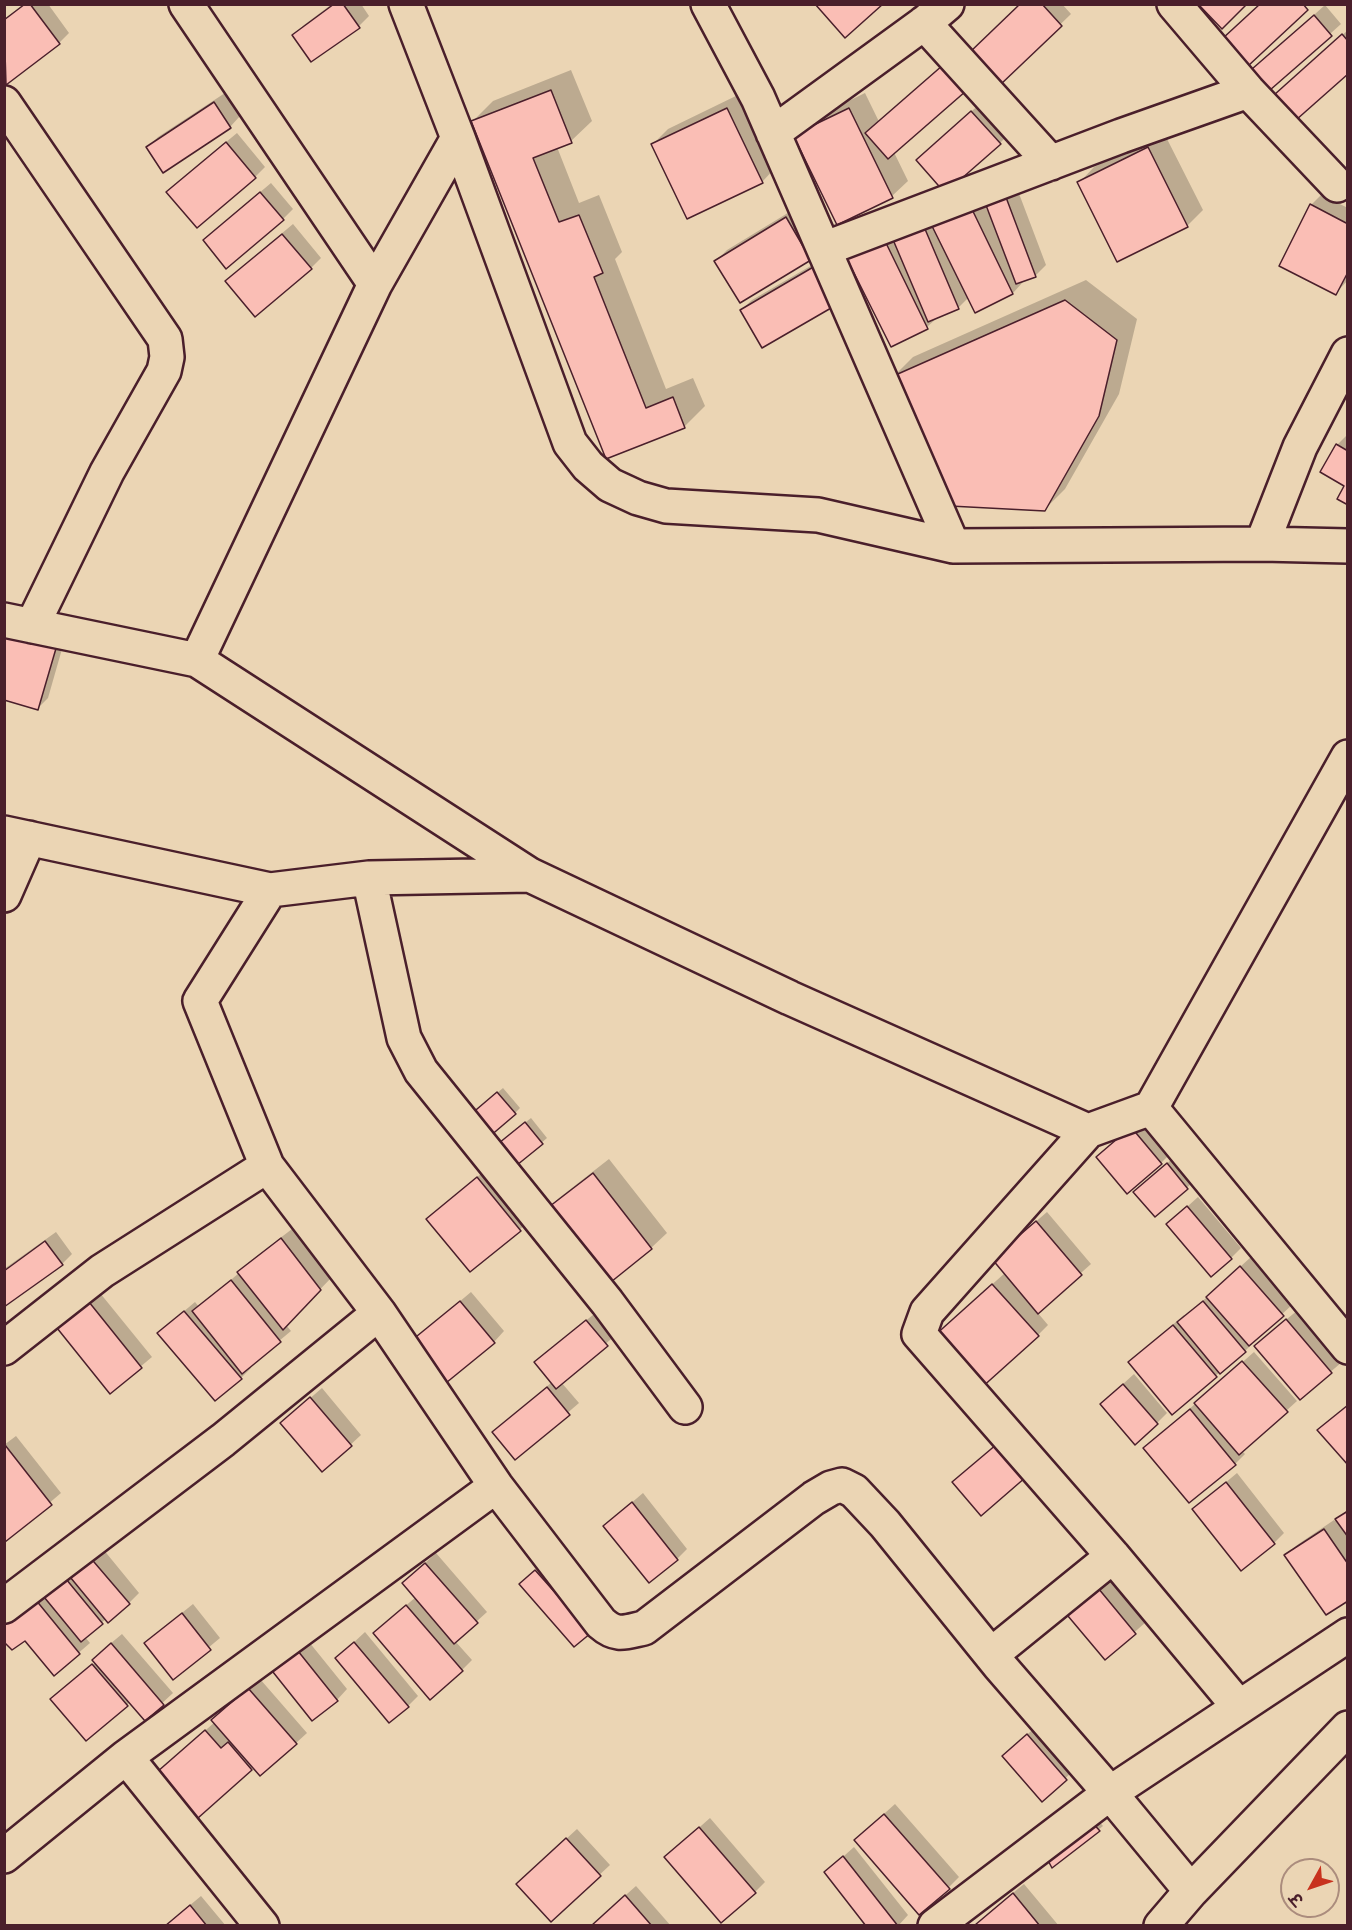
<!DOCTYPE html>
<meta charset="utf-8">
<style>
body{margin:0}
#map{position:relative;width:1352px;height:1930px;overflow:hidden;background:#ebd5b4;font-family:"Indie Flower","Playpen Sans Deva",sans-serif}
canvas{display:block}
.frame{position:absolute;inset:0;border:6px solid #4a1f2b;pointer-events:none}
.north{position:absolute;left:1280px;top:1858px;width:60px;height:60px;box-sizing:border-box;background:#ebd5b4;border:2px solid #ab8c7d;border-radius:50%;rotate:230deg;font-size:16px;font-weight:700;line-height:24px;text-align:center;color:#4a1f2b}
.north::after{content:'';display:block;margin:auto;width:21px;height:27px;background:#c8321e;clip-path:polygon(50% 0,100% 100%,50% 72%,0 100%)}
</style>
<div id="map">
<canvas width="1352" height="1930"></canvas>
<div class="frame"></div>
<div class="north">उ</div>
</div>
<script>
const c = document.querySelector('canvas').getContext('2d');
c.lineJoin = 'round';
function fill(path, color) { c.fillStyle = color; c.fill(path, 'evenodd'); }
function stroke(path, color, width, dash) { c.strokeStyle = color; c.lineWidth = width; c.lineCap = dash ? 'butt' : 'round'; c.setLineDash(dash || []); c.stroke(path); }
fill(new Path2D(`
 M24,4H48L69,33L59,43L6,83L4,19Z
 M332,4H361L369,16L359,26L294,35L304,25Z
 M1022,4H1062L1071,14L1000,83Z
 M1325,5L1341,24L1270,88L1254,69Z
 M1348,30V72L1286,85Z
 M571,70L592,121L571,141L557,147L579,203L599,195L622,252L615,259L666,389L693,378L705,406L685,426L607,457L473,121L493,101Z
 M225,93L240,116L230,127L148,147L158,137Z
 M742,93L777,166L762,182L653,144L668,129Z
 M865,93L908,181L892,196L795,136L810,120Z
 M982,102L1010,133L1000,143L928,150Z
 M237,133L265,167L255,177L178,182Z
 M1164,133L1203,210L1187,226L1079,183L1094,167Z
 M271,183L293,209L283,219L215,230Z
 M1015,183L1046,265L1036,275L1022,280L1023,282L1013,293L975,311L969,297L958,308L938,317L927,327L891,345L849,259L859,249L977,190L988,212L990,211Z
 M1321,195L1348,208V280L1336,293L1311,205Z
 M796,208L810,259L716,261L727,250Z
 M293,224L321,258L311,268L237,271Z
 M826,257L847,292L741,310L752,300Z
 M1086,280L1137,319L1119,394L1065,489L1044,510L893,377L913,357Z
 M1347,435H1348V503L1346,486L1337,445Z
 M66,635L48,698L38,708L4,699Z
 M503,1088L520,1108L515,1113L477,1110Z
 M531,1118L547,1138L518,1163L506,1138Z
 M1142,1118L1171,1153L1161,1163L1098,1157Z
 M1178,1154L1198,1178L1155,1215L1145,1182Z
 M609,1159L667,1233L651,1248L601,1288L543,1213L559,1198Z
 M488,1168L531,1220L471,1270L439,1209Z
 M1198,1197L1241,1248L1231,1258L1168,1224Z
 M1047,1212L1091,1264L1037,1312L1048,1325L1038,1335L945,1326L1005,1273L1004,1249Z
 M292,1229L331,1278L286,1325L291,1331L249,1366L251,1368L241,1378L170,1323L195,1302L199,1307L239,1273L249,1262Z
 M56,1232L72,1254L62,1264L4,1306V1269Z
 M1251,1257L1293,1304L1254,1340L1255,1341L1245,1351L1172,1412L1141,1352L1184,1315L1185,1317Z
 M471,1292L504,1331L494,1342L408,1345Z
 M100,1293L152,1357L110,1392L59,1328Z
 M1298,1310L1342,1362L1300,1398L1266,1336Z
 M598,1311L617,1334L561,1382L579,1403L515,1458L494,1432L552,1382L546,1352Z
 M1254,1352L1297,1401L1242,1451L1245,1454L1235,1464L1145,1448Z
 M1134,1374L1167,1413L1157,1423L1112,1394Z
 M322,1388L361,1435L323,1470L293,1413Z
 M16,1436L61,1493L6,1540L4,1445Z
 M1237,1473L1284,1533L1274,1543L1194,1509Z
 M643,1493L687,1549L677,1559L616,1516Z
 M1348,1509V1599L1286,1555L1297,1545L1334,1520L1335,1521Z
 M94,1538L139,1593L129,1603L107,1618L85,1637L90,1643L54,1674L4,1615Z
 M436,1553L487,1612L455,1641L472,1660L462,1670L385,1623L416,1597L414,1573Z
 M547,1561L590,1632L532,1574Z
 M1095,1562L1146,1622L1105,1658Z
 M193,1604L220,1638L173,1677L157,1633Z
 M365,1632L418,1696L408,1706L337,1658Z
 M122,1634L173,1693L145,1719L130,1702L127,1705L63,1689L96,1662L104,1649Z
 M305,1637L347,1689L337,1700L271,1667Z
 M260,1679L307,1733L296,1743L254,1766L189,1824L161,1769L215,1722L224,1710Z
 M1038,1725L1076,1768L1043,1800L1014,1746Z
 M895,1804L959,1877L949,1887L866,1830Z
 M1093,1814L1103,1826L1053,1866Z
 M710,1818L765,1882L755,1892L677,1847Z
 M577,1829L610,1865L551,1920L528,1874Z
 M854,1847L908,1915L898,1926H868L826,1872Z
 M1024,1884L1059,1926H978L987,1914Z
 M636,1886L671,1926H593L601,1917Z
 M201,1896L226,1926H165Z`), '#0003');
const building = new Path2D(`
 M25,4H30L60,44L6,85L4,20Z
 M334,4H343L360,28L311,62L292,35Z
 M815,4H883L845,38Z
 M1020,4H1042L1062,26L1000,85L969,53Z
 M1198,4H1247L1222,29Z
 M1260,4H1303L1308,10L1248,66L1222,39Z
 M1314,15L1332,36L1270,90L1252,69Z
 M1342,34L1348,41V74L1296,120L1274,95Z
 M943,65L966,91L888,159L865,133Z
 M551,90L572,143L533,158L559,222L579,215L603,273L594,277L646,408L673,397L685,428L606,459L471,121Z
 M214,102L231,128L163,173L146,147Z
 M727,108L763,183L687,219L651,144Z
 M849,108L893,198L837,225L793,135Z
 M971,111L1001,144L945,193L916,160Z
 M226,142L256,178L197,228L166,192Z
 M1148,147L1188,227L1117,262L1077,182Z
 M260,192L284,220L226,269L203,240Z
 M1004,192L1036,277L1016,284L984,200Z
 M967,199L1013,294L975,313L928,218Z
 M1310,204L1348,224V272L1336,295L1279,266Z
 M786,217L811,260L740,303L714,261Z
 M922,222L959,309L928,322L891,235Z
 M282,234L312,269L255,317L225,281Z
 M885,241L928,329L891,347L847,259Z
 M815,266L838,304L762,348L740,310Z
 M1065,300L1117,340L1099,416L1045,511L950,506L891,377Z
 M1336,444L1348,451V505L1337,499L1344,486L1320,472Z
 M4,636L57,645L38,710L4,700Z
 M497,1092L516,1114L489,1137L470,1115Z
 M525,1122L543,1144L517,1165L499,1143Z
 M1131,1127L1162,1164L1127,1194L1096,1157Z
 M1167,1163L1188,1189L1155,1217L1133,1192Z
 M593,1173L652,1249L601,1290L541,1213Z
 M477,1177L521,1231L470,1272L426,1219Z
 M1187,1206L1232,1259L1211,1277L1166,1224Z
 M1036,1221L1082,1275L1038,1314L992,1259Z
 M281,1238L321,1290L283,1330L237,1272Z
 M45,1241L63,1265L4,1307V1271Z
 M1240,1266L1284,1316L1249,1346L1206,1297Z
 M231,1280L281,1342L242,1374L192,1311Z
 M992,1284L1039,1336L980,1389L933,1337Z
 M460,1301L495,1343L441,1387L406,1345Z
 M1203,1301L1246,1352L1220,1374L1177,1322Z
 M89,1302L142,1368L110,1394L57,1328Z
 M184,1311L242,1379L215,1401L157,1333Z
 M1286,1319L1332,1373L1300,1400L1254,1346Z
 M586,1320L608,1346L556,1389L534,1362Z
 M1173,1325L1217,1377L1172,1415L1128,1362Z
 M1242,1361L1288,1412L1239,1455L1194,1403Z
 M1123,1384L1158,1424L1135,1445L1100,1404Z
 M547,1387L570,1415L515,1460L492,1432Z
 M310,1397L352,1446L322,1472L280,1423Z
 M1348,1405V1465L1317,1430Z
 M1190,1409L1236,1465L1189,1503L1143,1448Z
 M997,1444L1026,1477L981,1516L952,1482Z
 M5,1445L52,1505L5,1542L4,1541Z
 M1226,1482L1275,1544L1241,1571L1192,1509Z
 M632,1502L678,1560L649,1583L603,1526Z
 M1348,1511V1537L1335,1519Z
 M1324,1529L1348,1564V1601L1326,1615L1284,1555Z
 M82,1548L130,1604L108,1623L61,1566Z
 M425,1563L478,1623L454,1644L402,1583Z
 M57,1568L103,1624L81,1642L35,1586Z
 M535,1570L591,1633L574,1647L519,1584Z
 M1084,1571L1136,1634L1105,1660L1052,1597Z
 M31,1594L80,1654L54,1676L25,1641L12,1650L4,1642V1615Z
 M406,1605L463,1671L430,1700L373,1633Z
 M182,1613L211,1650L173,1680L144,1643Z
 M354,1642L409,1707L389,1723L335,1658Z
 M111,1643L164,1705L145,1721L92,1660Z
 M294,1646L338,1701L312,1721L269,1667Z
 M92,1664L128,1706L86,1741L50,1699Z
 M248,1688L297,1744L260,1776L211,1720Z
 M205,1730L221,1748L228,1742L252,1770L189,1826L149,1779Z
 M1027,1734L1067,1780L1042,1802L1002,1756Z
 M884,1814L950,1889L919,1915L854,1840Z
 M1087,1817L1100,1831L1052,1868L1044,1853Z
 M699,1827L756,1893L721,1923L664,1857Z
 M566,1838L601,1876L551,1922L516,1884Z
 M843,1856L898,1926H866L824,1872Z
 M1013,1893L1040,1926H976L975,1925Z
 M625,1895L652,1926H591Z
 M190,1905L207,1926H165Z`);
fill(building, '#fabeb5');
stroke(building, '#4a1f2b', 1.5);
const minor = new Path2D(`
 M186,4L375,284
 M406,4L458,138L570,443L588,466L610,485L638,498L666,506L818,515L953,546L1262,544L1348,546
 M708,4L758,98L953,546
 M1174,4L1248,91L1337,185
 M924,23L1051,163
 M4,103L165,339L167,357L164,371L107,472L32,626
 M773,133L927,21L947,4
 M458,138L375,284L197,660L530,875L790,998L1088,1131L1151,1108L1348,757
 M824,249L1121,136L1248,91
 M1262,544L1300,447L1348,354
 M4,620L197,660
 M4,833L270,890L369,878L530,875
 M369,878L404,1038L421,1071L607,1302L685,1407
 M270,890L200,1001L267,1166L379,1313
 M4,895L29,838
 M1151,1108L1348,1347
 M1088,1131L927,1312L919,1334L1113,1556L1239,1707
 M4,1348L102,1271L267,1166
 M4,1606L223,1440L379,1313L496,1486L601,1623C617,1637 625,1632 644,1628L814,1498L831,1488L842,1485L854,1491L885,1524L999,1665L1110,1793L1348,1635
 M991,1655L1113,1556
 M126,1757L262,1926
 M4,1856L126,1757L496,1486
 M935,1926L1110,1793L1191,1891
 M1161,1926L1191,1891L1348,1728`);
stroke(minor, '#4a1f2b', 38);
stroke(minor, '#ebd5b4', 33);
</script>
